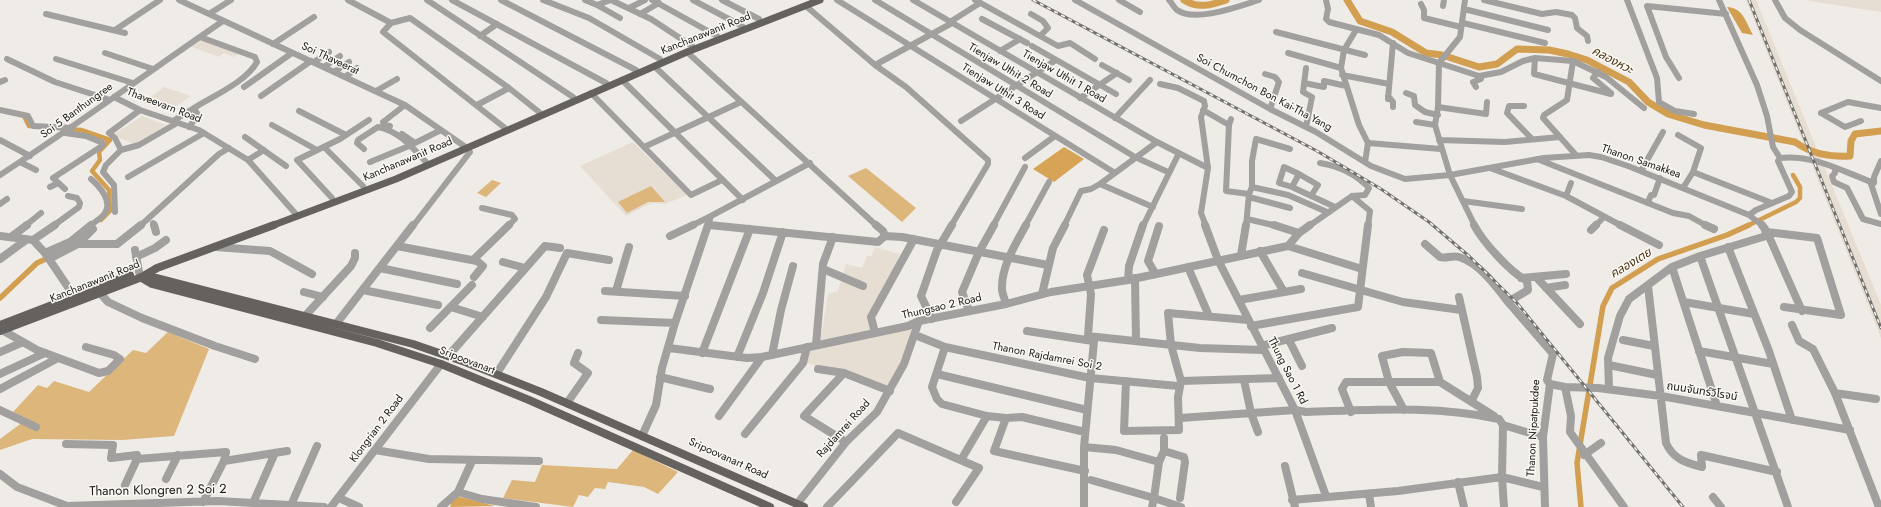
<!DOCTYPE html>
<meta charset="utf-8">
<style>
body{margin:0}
canvas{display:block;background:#efebe6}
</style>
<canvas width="1881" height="507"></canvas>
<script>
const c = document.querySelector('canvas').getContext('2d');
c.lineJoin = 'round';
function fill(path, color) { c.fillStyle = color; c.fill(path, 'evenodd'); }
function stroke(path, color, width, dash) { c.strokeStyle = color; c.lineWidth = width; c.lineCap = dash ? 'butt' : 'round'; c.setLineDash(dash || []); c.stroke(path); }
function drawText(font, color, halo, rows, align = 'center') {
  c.font = font + ' Jost,"Noto Sans Thai",sans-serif'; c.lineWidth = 3; c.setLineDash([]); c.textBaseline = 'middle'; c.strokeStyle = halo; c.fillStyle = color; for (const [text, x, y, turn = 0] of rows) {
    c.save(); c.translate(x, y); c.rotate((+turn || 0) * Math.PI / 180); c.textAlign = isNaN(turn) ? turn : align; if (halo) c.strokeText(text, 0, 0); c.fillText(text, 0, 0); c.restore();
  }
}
fill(new Path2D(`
 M1746,0H1756L1881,305V338Z
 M1809,0H1881V12L1810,1Z
 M201,38L238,54L234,57L224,53L219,57L189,46Z
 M164,87L191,96L169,111L143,103Z
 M142,116L166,125L137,145L113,135Z
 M633,142L687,195L665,204L653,203L645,206L626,216L580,166Z
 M875,247L900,254L888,286L871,315L869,333L820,344L828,294L838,291L846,264L862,268L867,256H871Z
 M915,327L889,389L807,363L810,351Z`), '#e6ded3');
fill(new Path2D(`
 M866,168L916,208L902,222L848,176Z
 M492,180L501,183L486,197L477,193Z
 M651,186L665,202H648L627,213L618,202Z
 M168,332L209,349L174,436L122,440L32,439L0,450V439L27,419L13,412L38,385L47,388L54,381L89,392L133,350L146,353Z
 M633,450L678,472L658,494L644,487L608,482L605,489L595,488L588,497L579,495L573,507L503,498L512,480L535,482L542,465L617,469Z`), '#ddb67c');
fill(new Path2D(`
 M1064,147L1084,159L1054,182L1033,169Z
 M456,496L495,506L450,507L451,505L449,503Z`), '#d6a454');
fill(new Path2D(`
 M1727,7C1743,8 1746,22 1753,35L1742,33Z`), '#d19f4f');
stroke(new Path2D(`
 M24,116L29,126H36
 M68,129L81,130L110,140L99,152L100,160L92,171L109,190L110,211L101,220
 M1747,226L1796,202L1800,198V187L1793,175`), '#d19f4f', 4.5);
stroke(new Path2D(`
 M0,298L37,263L50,257
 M1581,507L1577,463L1603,306L1612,288L1658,259L1727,235L1749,225`), '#d19f4f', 5.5);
stroke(new Path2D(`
 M1184,0C1198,9 1212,5 1226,0
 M1347,0L1360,21L1392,32L1426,53L1442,55L1479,67L1497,64L1517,49L1549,50L1568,54L1587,60L1629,82L1648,102L1668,114L1704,125L1795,142C1812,154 1829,157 1850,156L1851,141L1855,134L1881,131`), '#d19f4f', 7);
stroke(new Path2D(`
 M179,0L405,105L467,148L470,152L413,226
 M348,0L391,23
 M427,0L573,97
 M452,0L606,83
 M501,0L636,70
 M543,0L589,18L660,59
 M585,0L597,5L611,0
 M611,0L651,19L692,46
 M652,0L717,36
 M693,0L742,26
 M722,0L759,19
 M837,0L1115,173
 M875,0L1135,157L1168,172
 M913,0L1157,142L1208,168
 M975,0L1058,46L1070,43L1095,59
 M1075,0L1270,109L1316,132L1371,166L1405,179L1450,175L1544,158L1589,155L1601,157L1628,166L1749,215
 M1119,0L1140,12
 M1169,0C1172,3 1174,8 1177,10C1195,23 1240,6 1259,0
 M1326,0L1328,9L1326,19L1329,22L1379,35L1408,53L1439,63L1438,107L1435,125L1450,175L1475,226
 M1465,0L1460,37L1439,63L1479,76L1501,72L1523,61L1535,58L1573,61L1606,77L1644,108
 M1484,0L1542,14L1556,12L1572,15L1575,18L1577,28L1587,36L1588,41
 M1627,0L1657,78L1659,102L1675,111L1694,114
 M1719,0L1757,85L1767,116L1773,147L1780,158
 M1775,0L1785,18L1800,30L1881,81
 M1421,4L1424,10V18L1461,27
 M597,5L620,18
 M1443,6L1444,0
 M807,7L875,65L906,87L988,160V164L951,226
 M629,8L645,0
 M1464,9L1548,30
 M46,14L125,33
 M209,14L231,0
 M640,14L659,3
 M1031,14L1043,21L1048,28L1040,36
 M982,19L1027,43
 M950,22L980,3
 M1463,23L1545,43
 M115,30L160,0
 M1356,30L1344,50L1341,68L1359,125L1368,143L1365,162
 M1276,32L1365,55
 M480,36L497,24
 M273,44L314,17
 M1032,46L1116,94
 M1000,51L1020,39
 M687,52L877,226
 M105,53L153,69
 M1288,53L1341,68
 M1535,58L1534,74L1611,94
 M7,59L55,82L110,100
 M56,59L133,83
 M1573,61L1567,100L1544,115L1543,118L1576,155
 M314,62L329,52
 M875,65L952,23
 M1102,65L1129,80
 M654,66L776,181
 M324,67L340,56
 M1306,68L1303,92L1312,97L1306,127
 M334,72L349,62
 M1598,72L1593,78L1611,93
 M1265,74L1275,77L1279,82L1270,109
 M1342,75L1389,84
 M345,77L357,68
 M1679,78L1666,57L1647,6L1726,14
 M622,80L743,200
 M0,82L5,80
 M1304,83L1324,87V81L1346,86
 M1160,84L1178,88L1204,101L1205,106L1201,117L1208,168L1201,213L1206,226
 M244,87L292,53
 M1476,87L1473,82L1481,79V77
 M376,91L397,79
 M591,93L691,195L722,180
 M1406,93L1414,96L1415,105L1425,112L1438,115
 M261,96L311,61
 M1388,96L1393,102V107
 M114,97L140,110L199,130L248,160L295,213
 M1080,98L1117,73
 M1388,99L1393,43
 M477,105L509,88
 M1524,106H1509L1507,113L1532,139
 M1438,107L1486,114L1487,102
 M0,110L28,116L33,126L72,128
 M1203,110L1229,125
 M299,111L346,135
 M1821,113L1848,102L1881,108
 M1821,113L1845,127L1861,121
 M1115,118L1150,80
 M1231,119L1229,125L1226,191L1249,194
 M173,121L194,108
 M961,121L1056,60
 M1416,122L1435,125
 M272,125L317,150
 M390,126L384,125L383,122L405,105
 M189,127L198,115L194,108C213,96 246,82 257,62L255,57L200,37
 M505,128L383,32L391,23L410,18L509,88L539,112
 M65,133L86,136L103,143L102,146L53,178L65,189
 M402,134L415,143L441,130
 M1678,135L1701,148L1693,172L1683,188
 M245,137L286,166
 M0,140L30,156
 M1439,140L1505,142L1560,137
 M1368,143L1441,149
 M324,147L363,186
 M644,147L741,102
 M364,149L357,143L358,140L378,127C399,131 412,147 426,162
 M121,150L139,145L177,123
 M1025,158L1055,136
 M1537,159L1673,213L1689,216L1707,226
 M248,160L264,150
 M20,162L36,170
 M370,162L409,146
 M1284,167L1299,174L1292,187L1279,183Z
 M1490,168L1566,196L1622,226
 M1835,169V173L1832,176L1834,182L1847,188L1863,219L1881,224
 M1641,171L1663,132
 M1693,172L1772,203
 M1299,174L1318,185L1311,196
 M0,175C76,126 148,72 223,21
 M128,177L204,133
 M1870,181L1881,214
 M1100,184L1153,207
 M50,187L58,183
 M1252,187L1288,195L1327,212
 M1292,187L1335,207
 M1352,196L1370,211L1368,226
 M1566,196L1571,183
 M1249,197L1290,208
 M332,198L297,160L340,139L369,120
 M1463,201L1522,209
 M0,204L7,199
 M1651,204L1648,202L1651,195H1654L1660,178
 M482,208L512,215L515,219L508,226
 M115,212L114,185L103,172L106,165L121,150L115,138L109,133L140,110
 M1247,219L1277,226
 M153,223L154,226
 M709,225L715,226
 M25,226L41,213
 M53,226L79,207L80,203L77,198L68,196
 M90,226C94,222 102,218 105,213C113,201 99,186 91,179
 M140,226L219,154L229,148
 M691,226L711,216
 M708,226L711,216L810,163
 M993,226L1025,167
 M1025,226L1049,182
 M1064,226L1081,191L1091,189L1100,184L1157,142
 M1143,226L1179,153
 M1246,226L1249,194L1252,187V161L1256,139L1290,149
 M1309,226L1352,196L1365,195L1369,188C1356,174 1338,166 1320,163
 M1595,226L1604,217
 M1763,226L1749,215L1756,210L1789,196L1792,192L1778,161L1780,158C1813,154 1844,172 1874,183V177L1881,161`), '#a1a09e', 6);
stroke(new Path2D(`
 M154,225L156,232
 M709,225L878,242L885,236
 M876,225L883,231L885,236
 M1205,225L1218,260L1295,410L1326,496
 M1274,225L1299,233
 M1474,225C1483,242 1510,272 1527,281L1528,290L1508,302L1553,354L1547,380L1550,384L1543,437L1545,507
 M1620,225L1659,245
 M1705,225L1714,229
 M1591,230L1596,225
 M1767,232L1817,238L1841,315L1784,307
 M1767,232L1802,311
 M0,236L33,240L45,253L74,296
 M670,236L693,225
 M885,236L902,237L1048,265
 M11,237L27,225
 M33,240L55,225
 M78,244L93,229
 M1425,244L1440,257C1446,259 1452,255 1459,257C1479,263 1496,286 1508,302
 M397,246L477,261L483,266L474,277
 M1288,246L1362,269
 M216,247L270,251L312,274
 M1728,247L1769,351L1792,420
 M135,250L139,272L142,277
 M1260,251L1284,292
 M45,253L70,242L91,225
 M1241,255L1246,225
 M1700,256L1788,507
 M136,257L155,248L166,240
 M0,259L26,240
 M49,259L78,244H117L141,225
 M473,260L509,225
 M503,262L525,268
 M1188,267L1209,316
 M1672,267L1717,406
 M380,268L457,284
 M823,269L863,286
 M1155,273L1148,261L1159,226
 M1302,273L1403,302L1461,310
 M1536,277L1580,324
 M1135,278L1136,341
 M1521,278L1566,274
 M1128,280L1129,266L1143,225
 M1648,286L1666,443C1673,459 1686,463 1702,467L1701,455L1777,472
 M1546,288L1565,285
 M363,290L438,305
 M605,291L685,296
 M616,291L629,247
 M304,292L323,297
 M100,293L108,302L142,318L215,346L255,359
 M1042,294L1053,248L1065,225
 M1459,297L1477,377L1478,388L1472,400
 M1239,300L1301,289
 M1684,302L1754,314
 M1006,304C1005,299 1002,294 1002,289C1001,267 1016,243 1026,225
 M451,307L483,317
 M969,311L962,292L979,252L994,225
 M305,316L351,266L355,258V253
 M932,319L921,296L937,250L952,225
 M601,320L675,323
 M336,324L413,225
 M1792,325L1799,341L1813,349L1835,393L1879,507
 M1251,326L1358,307L1368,225
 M430,328L472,285
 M2,330L37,350L99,373L108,371L120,359L114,355L86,347
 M1027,331L1093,341
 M875,333L871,317L914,239
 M915,335L945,347L1090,378L1178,386
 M1088,336L1200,348L1263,350
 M1289,340L1302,366
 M1623,340L1654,346
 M816,345L823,264L833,237
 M1261,346L1332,328
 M945,347L932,387L937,399L942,404L987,416L1006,418L1022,417L1085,432
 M669,348L747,358L762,357L908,326L919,321L1006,304L1051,292L1128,280L1288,246L1299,233L1310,225
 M1699,351L1773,364
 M0,352L23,342
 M702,353L750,229
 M449,355L545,246L560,248
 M772,355L781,310L793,266
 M737,357L763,293L783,232
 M1609,365L1657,375
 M818,369L844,373L890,391
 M497,373L546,297L567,253L609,260
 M844,373L804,416L846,442
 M0,374L45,353
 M937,374L1087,410
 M660,377L710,389
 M1244,380L1251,413L1258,432
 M1126,381L1124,431L1179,430L1178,397L1181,381L1171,345L1168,313L1248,320
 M1181,381L1279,378
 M1550,384L1565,387L1598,388L1661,396L1850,430
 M1565,387L1571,416L1570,432L1624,507
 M0,389L58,358
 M1609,389L1608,358L1620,316L1629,299L1672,267L1700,256L1766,236L1765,229L1762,225
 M1835,393L1876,399
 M567,403L588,373L574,363L578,353
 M0,410L36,427
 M1404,410L1389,382L1382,356L1403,352L1431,353L1440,382
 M1351,412L1342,389L1346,382H1440L1494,416
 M719,416L762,357
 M1006,418L994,451L1085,471
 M1180,418L1295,410L1306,412C1371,410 1435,405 1499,419L1503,425L1543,437
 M1503,425L1502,477L1504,507
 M745,434L803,363L807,347
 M642,436L656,405L662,368L675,323L708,225
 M66,444L113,445L111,458L137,455V459L226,452L224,461L203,502
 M1084,447L1116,450L1159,462L1154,498L1181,507
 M375,450L429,459L539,461
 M1164,451L1184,457L1185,462L1180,498
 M1584,455L1601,443
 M961,460L987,416
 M224,461L287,451
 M472,461L458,492L482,499L536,507
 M1159,462L1164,451V438
 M1285,466L1295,507
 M0,474L17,487L67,506L218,501L324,507
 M166,479L178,455
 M1091,480L1154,498L1152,507
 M1458,482L1464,507
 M125,485L137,459
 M1369,494L1371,507
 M1713,497L1721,507
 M339,498L359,507
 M1292,500L1398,491L1502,477L1543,487
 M253,503L275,453
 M797,504L846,442L877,412L904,364L919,321
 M291,505L317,446
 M331,507L441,364
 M441,507L458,492
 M827,507L898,433L979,468L956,502
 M1084,507V447L1094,341L1088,336L1091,294L1087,275L1104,230`), '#a1a09e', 8);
stroke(new Path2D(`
 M271,226L396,179L687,52L820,0`), '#64615e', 7);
stroke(new Path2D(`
 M141,277L157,278L413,344L465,362L541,392L804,507
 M142,278L152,284L377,343L441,364L529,400L770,507
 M0,325L130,275
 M0,331L142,277L157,268L274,225`), '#64615e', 8);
const rail = new Path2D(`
 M1033,0L1317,151L1381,189L1429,222L1470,257L1517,303L1683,507
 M1749,0L1881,328`);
stroke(rail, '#73716e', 3);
stroke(rail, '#fcf9f4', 1.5, [4]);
drawText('11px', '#191816', '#fcf9f4', [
 ["Kanchanawanit Road",706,34,-22],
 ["Soi Thaveerat",330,59,25],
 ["Tienjaw Uthit 2 Road",1010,71,31],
 ["Tienjaw Uthit 1 Road",1064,77,30],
 ["Tienjaw Uthit 3 Road",1003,92,32],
 ["Soi Chumchon Bon Kai-Tha Yang",1264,93,28],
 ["Thaveevarn Road",164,106,21],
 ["Soi 5 Banthungree",77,111,-36],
 ["Kanchanawanit Road",408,160,-23],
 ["Thanon Samakkea",1641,162,19],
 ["Kanchanawanit Road",95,282,-22],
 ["Thungsao 2 Road",942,307,-13],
 ["Thanon Rajdamrei Soi 2",1047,357,11],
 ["Sripoovanart",467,361,21],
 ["Thung Sao 1 Rd",1287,371,63],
 ["ถนนจันทร์วิโรจน์",1702,392,9],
 ["Thanon Nipatpukdee",1534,428,-87],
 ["Klongrian 2 Road",377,429,-53],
 ["Rajdamrei Road",844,429,-48],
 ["Sripoovanart Road",728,459,24]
]);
drawText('italic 12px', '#493412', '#fcf9f4', [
 ["คลองหวะ",1612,61,28],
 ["คลองเตย",1631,264,-31]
]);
drawText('13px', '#191816', '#fcf9f4', [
 ["Thanon Klongren 2 Soi 2",158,491,-1]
]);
</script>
